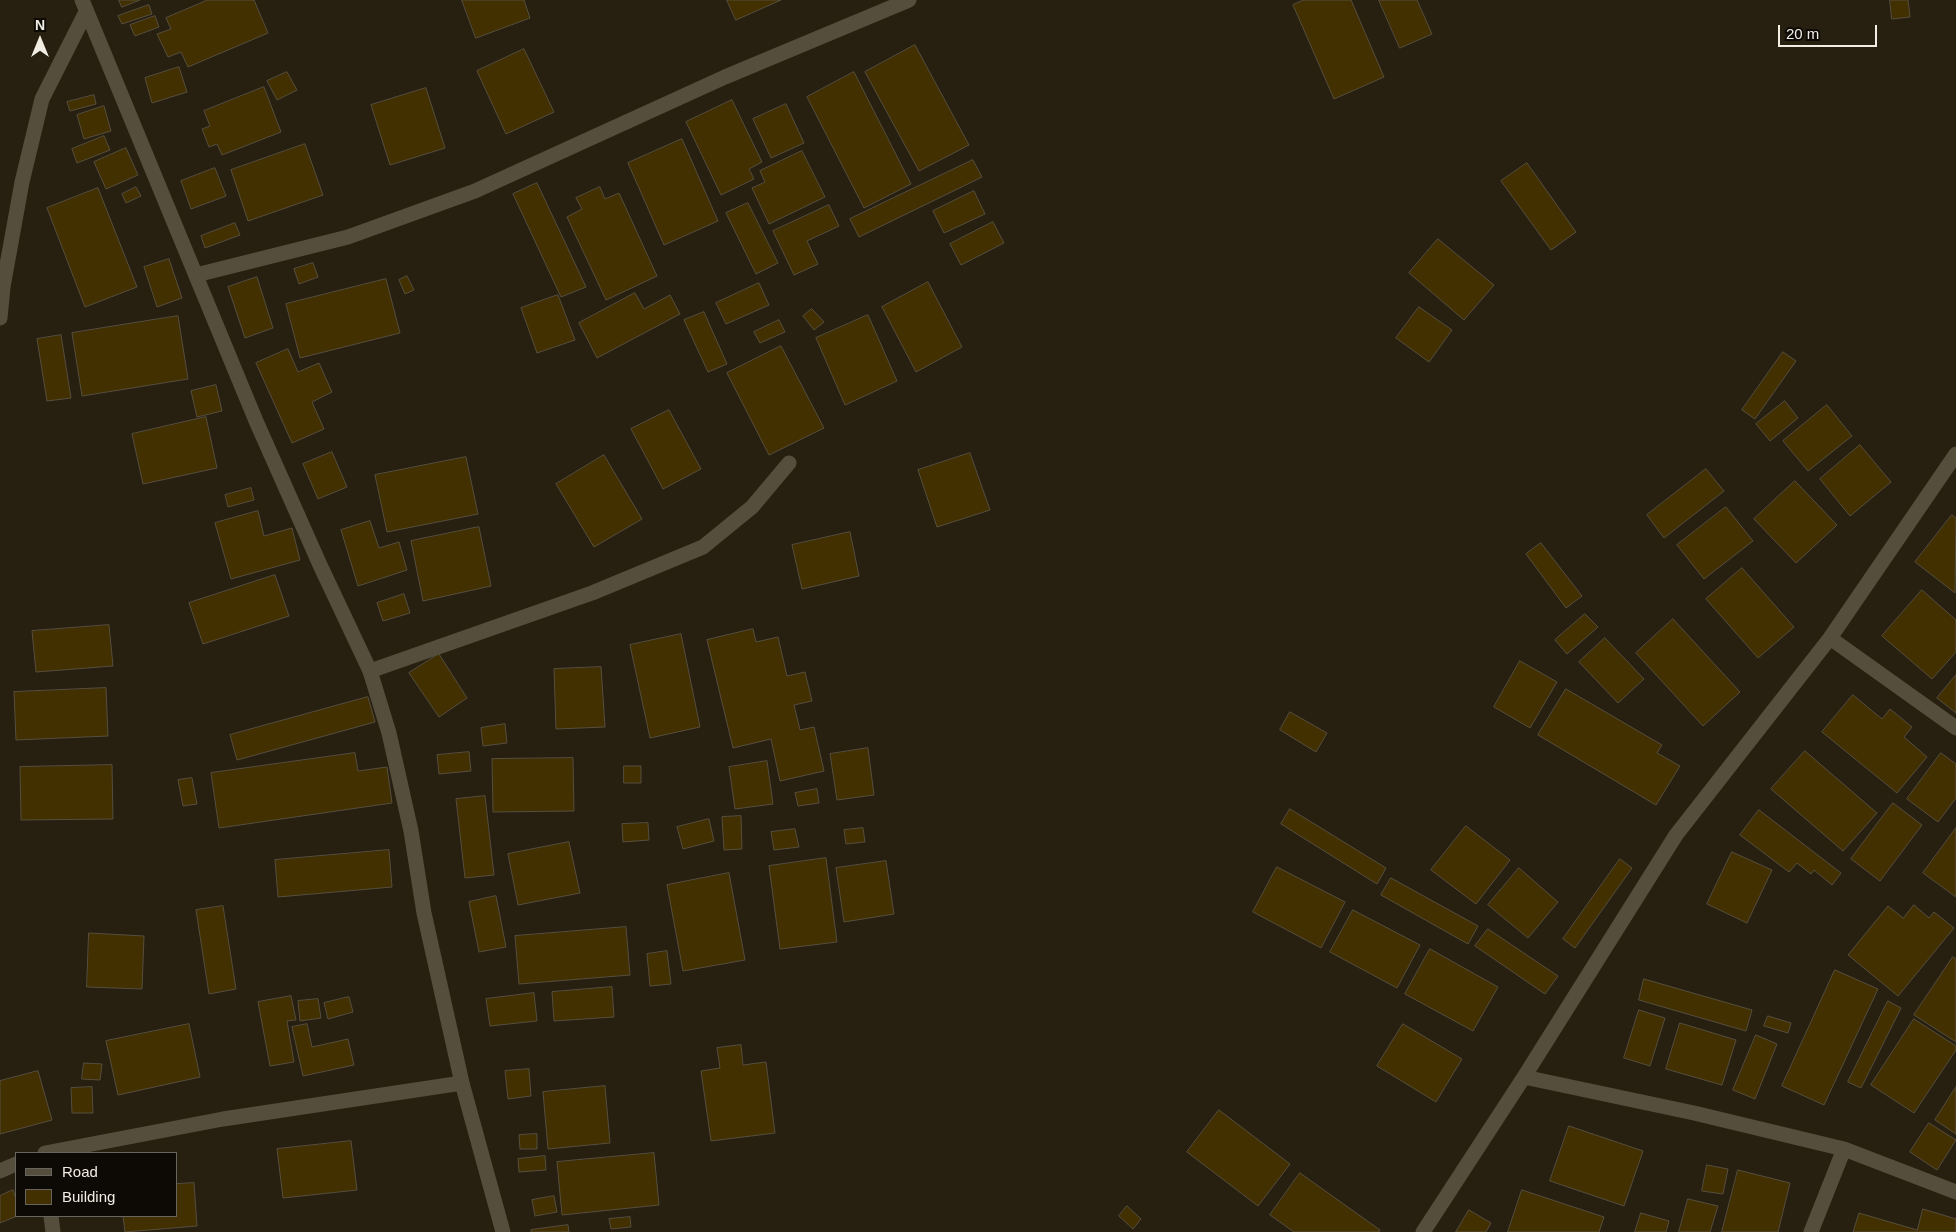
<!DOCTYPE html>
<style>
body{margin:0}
#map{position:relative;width:1956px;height:1232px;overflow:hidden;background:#272011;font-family:Arial,sans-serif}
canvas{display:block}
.legend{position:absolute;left:15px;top:1152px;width:162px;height:65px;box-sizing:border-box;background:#0d0a05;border:1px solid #68655e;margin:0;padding:6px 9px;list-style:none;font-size:15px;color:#f1ede3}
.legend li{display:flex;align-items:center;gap:10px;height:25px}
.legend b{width:25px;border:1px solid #68655e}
.north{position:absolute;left:15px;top:15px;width:50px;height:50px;-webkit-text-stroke:4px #0d0a05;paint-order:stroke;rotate:0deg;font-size:14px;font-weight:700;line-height:20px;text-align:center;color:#f1ede3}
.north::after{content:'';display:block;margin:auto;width:18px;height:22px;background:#f1ede3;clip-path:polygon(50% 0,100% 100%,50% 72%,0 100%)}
.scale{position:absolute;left:1778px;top:25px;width:99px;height:22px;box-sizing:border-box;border:2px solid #f1ede3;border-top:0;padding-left:6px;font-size:15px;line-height:18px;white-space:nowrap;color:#f1ede3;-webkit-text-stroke:4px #0d0a05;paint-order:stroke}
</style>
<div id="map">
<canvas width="1956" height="1232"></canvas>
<ul class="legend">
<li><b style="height:6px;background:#554e3d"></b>Road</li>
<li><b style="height:14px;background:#433000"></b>Building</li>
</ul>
<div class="north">N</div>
<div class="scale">20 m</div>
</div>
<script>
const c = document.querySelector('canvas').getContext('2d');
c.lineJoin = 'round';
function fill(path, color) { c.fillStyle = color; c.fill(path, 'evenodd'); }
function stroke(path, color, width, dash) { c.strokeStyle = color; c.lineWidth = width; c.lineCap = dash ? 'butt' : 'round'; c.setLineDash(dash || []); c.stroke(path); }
const building = new Path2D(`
 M119,0H140L122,7Z
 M208,0H254L268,33L188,67L181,52L168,57L157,34L171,29L166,18Z
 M462,0H524L530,18L476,38Z
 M727,0H781L736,20Z
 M1304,0H1351L1384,77L1334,99L1293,5Z
 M1379,0H1417L1432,34L1400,48Z
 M1890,0H1908L1910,17L1892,19Z
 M149,5L152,14L122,24L118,16Z
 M155,16L159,27L135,36L130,25Z
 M915,45L969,145L919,171L865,72Z
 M524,49L554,112L506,134L477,71Z
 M179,67L187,92L152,103L145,78Z
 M287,72L297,90L277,100L267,81Z
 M854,72L911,184L864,208L807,97Z
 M264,87L281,132L222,155L217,144L209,147L202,129L210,126L204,111Z
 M426,88L445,148L390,165L371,105Z
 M94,95L96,104L70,111L67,102Z
 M732,100L762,162L749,169L754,179L721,195L686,122Z
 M786,104L804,143L771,158L753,119Z
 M104,106L111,131L84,139L77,115Z
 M104,136L110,150L77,163L72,149Z
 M682,139L718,221L664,245L628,163Z
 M305,144L323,195L248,221L231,170Z
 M126,148L138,175L106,189L94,162Z
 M802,151L825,197L769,224L752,188L765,182L760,171Z
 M973,160L982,177L859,237L850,219Z
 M1527,163L1576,232L1551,250L1501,181Z
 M215,168L226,196L191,209L181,181Z
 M537,183L586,287L561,297L513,194Z
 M136,187L141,196L126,203L122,194Z
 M600,187L605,199L619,193L657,276L606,300L567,217L582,209L576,198Z
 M98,188L137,287L85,307L47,208Z
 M974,191L985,214L944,233L933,211Z
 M748,203L778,263L756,274L726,213Z
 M829,205L839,226L807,241L818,264L794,275L773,231Z
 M993,222L1004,243L961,265L950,244Z
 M235,223L240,235L205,248L201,236Z
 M1438,239L1494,285L1464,320L1409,273Z
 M169,259L182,298L157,307L144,267Z
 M313,263L318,277L299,284L294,269Z
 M407,276L414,290L405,294L399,280Z
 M257,277L273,328L245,338L228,287Z
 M386,279L400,333L300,358L286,304Z
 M928,282L962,347L916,372L882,307Z
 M759,283L769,305L726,324L716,303Z
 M635,293L644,309L670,295L680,314L597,358L579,323Z
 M558,295L575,340L537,353L521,308Z
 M1419,307L1452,330L1429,362L1396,338Z
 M812,309L824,322L814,330L803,316Z
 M704,312L727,364L708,372L684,320Z
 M868,315L897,381L845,405L816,338Z
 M178,316L188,379L82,396L72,333Z
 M779,320L785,332L760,343L754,332Z
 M61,335L71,398L47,401L37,339Z
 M781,346L824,428L769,455L727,373Z
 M288,349L298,372L319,363L332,392L312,402L324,429L292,443L256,363Z
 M1783,352L1796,361L1755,419L1742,410Z
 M216,385L222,411L197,417L191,391Z
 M1785,401L1798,418L1770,441L1756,424Z
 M1827,405L1852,436L1808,471L1783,441Z
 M669,410L701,469L663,489L631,429Z
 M206,417L217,468L143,484L132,434Z
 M1860,445L1891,482L1850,516L1820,479Z
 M332,452L347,487L318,499L303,464Z
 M970,453L990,510L937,527L918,470Z
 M604,455L642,519L594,547L556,484Z
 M466,457L478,514L387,532L375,475Z
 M1706,469L1724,491L1664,538L1647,515Z
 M1795,481L1837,525L1796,563L1754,519Z
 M251,488L254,500L228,507L225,495Z
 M1726,507L1753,541L1704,579L1677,545Z
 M258,511L264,536L292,528L300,560L231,579L215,523Z
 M1952,515L1956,518L1955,593L1915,562Z
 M370,521L379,548L399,542L407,570L358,586L341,530Z
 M479,527L491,586L423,601L411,541Z
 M850,532L859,576L802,589L792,545Z
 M1541,543L1582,596L1566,608L1526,554Z
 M1742,568L1794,627L1758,658L1706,599Z
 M275,575L289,616L203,644L189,603Z
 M1922,590L1956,620V652L1932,679L1882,636Z
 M404,594L410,613L383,621L377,603Z
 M1585,614L1598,627L1567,654L1555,640Z
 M1673,619L1740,692L1703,726L1636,653Z
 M109,625L113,666L36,672L32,631Z
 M753,629L756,642L778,637L787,676L805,672L812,701L794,705L800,730L814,727L824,771L780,781L771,739L733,748L707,640Z
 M681,634L700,727L650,738L630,645Z
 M1605,638L1644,679L1618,703L1579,662Z
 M439,654L467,698L439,717L409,673Z
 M1520,661L1557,682L1530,728L1494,707Z
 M601,667L605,727L556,729L554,669Z
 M1956,675V713L1937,698Z
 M106,688L108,736L16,740L14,692Z
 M1566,689L1662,745L1657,753L1680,766L1656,805L1538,735Z
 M1853,695L1882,719L1890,709L1912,727L1904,737L1927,757L1897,793L1822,732Z
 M368,697L375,722L237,760L230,735Z
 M1290,712L1327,733L1316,752L1280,730Z
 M505,724L507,743L483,746L481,728Z
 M868,748L874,795L837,800L830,754Z
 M1805,751L1877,813L1843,851L1771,789Z
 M469,752L471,771L439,774L437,755Z
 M355,753L358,771L387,767L392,803L219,828L211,773Z
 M1941,753L1956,764V798L1938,822L1907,799Z
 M573,758L574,811L493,812L492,759Z
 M767,761L773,804L735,809L729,767Z
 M112,765L113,819L21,820L20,767Z
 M624,766H641V783H624Z
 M192,778L197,804L183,806L178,780Z
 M817,789L819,803L798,806L795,793Z
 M485,796L494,875L465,878L456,799Z
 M1893,803L1922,825L1880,881L1851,859Z
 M1290,809L1386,868L1377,884L1281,824Z
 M1759,810L1841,873L1832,885L1814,870L1811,874L1797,863L1789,872L1740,835Z
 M741,816L742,849L724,850L722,817Z
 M709,819L714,841L683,849L677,827Z
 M648,823L649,840L623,842L622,824Z
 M1466,826L1510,860L1476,904L1431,870Z
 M863,828L865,842L846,844L844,830Z
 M1956,828V897L1923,873Z
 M795,829L799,847L774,850L771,832Z
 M569,842L580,893L518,905L508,854Z
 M389,850L392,887L278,897L275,860Z
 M1732,852L1772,870L1747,923L1707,904Z
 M826,858L837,942L780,949L769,866Z
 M1620,859L1632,868L1575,948L1563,939Z
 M886,861L894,914L844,922L836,868Z
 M1277,867L1345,902L1321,948L1253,912Z
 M1519,868L1558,902L1528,938L1488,905Z
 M729,873L745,960L683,971L667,885Z
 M1391,878L1478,926L1468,944L1381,895Z
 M496,896L506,947L479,952L469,902Z
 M1914,905L1929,918L1934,912L1954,928L1898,996L1848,955L1888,906L1903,918Z
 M223,906L236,989L209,994L196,910Z
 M1353,910L1420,945L1397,988L1330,952Z
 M626,927L630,975L519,984L515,936Z
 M1488,929L1558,976L1545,994L1475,946Z
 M89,933L144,936L142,989L87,987Z
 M1430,949L1498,987L1473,1031L1405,994Z
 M667,951L671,984L650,986L647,954Z
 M1953,957L1956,959V1042L1914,1015Z
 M1835,970L1878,989L1824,1105L1782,1086Z
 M1644,979L1752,1010L1746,1031L1639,1000Z
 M612,987L614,1017L554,1021L552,992Z
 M534,993L537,1021L490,1026L486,999Z
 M291,996L296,1020L287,1021L294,1062L270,1066L258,1002Z
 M349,997L353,1012L328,1019L324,1003Z
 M318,999L321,1018L300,1021L298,1001Z
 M1888,1001L1901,1008L1861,1088L1848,1082Z
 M1639,1010L1665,1018L1650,1066L1624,1058Z
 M1768,1016L1791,1023L1788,1033L1764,1026Z
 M1914,1019L1956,1046V1050L1914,1113L1871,1085Z
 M1680,1023L1736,1040L1722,1085L1666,1069Z
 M189,1024L200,1077L118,1095L106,1041Z
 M307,1024L312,1047L348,1039L354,1065L303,1076L292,1027Z
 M1403,1024L1462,1059L1436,1102L1377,1066Z
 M1756,1035L1777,1044L1755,1099L1733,1090Z
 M741,1045L743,1065L766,1062L775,1133L711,1141L701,1071L720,1068L717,1048Z
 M84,1063L102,1064L100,1080L82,1079Z
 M529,1069L531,1096L508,1099L505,1071Z
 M38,1071L52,1120L0,1134V1081Z
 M605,1086L610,1143L548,1149L543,1092Z
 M92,1087L93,1113H72L71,1088Z
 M1956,1087V1134L1935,1120Z
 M1219,1110L1290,1164L1258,1206L1187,1152Z
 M1929,1123L1956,1140L1937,1170L1910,1152Z
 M1569,1126L1643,1151L1624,1206L1550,1181Z
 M537,1134V1149H520L519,1135Z
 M351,1141L357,1190L283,1198L277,1149Z
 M654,1153L659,1205L562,1215L557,1162Z
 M545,1156L546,1170L519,1172L518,1159Z
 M1707,1165L1728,1169L1723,1194L1702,1191Z
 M1738,1170L1790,1183L1778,1232H1722Z
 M1300,1173L1380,1230L1379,1232H1294L1270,1215Z
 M194,1183L197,1226L125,1232L123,1216H176V1184Z
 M13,1190L16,1199L17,1216L0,1223V1196Z
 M1522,1190L1604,1217L1599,1232H1508Z
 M554,1196L557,1212L535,1216L532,1200Z
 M1688,1199L1718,1206L1710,1232H1679Z
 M1127,1206L1141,1219L1133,1229L1119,1216Z
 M1923,1209L1956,1219V1232H1853L1859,1213L1917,1230Z
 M1469,1210L1491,1223L1486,1232H1456Z
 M1641,1213L1669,1221L1666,1232H1635Z
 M630,1217L631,1227L611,1229L609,1219Z
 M568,1225L569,1232H531V1230Z`);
fill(building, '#433000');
stroke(building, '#564e3e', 1);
stroke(new Path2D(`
 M196,275L348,237L475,191L725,77L909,0
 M0,318L3,287L22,182L42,99L86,12
 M1830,638L1956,728
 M370,671L592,593L703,547L752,507L789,463
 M1524,1077L1694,1113L1844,1149L1956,1192
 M45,1153L223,1119L462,1083
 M0,1171L16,1164
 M51,1216L53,1232
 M1423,1232L1524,1077L1676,835L1830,638L1956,454
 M1811,1232L1844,1149`), '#554e3d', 15);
stroke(new Path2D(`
 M82,0L256,421L320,565L370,671L389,733L411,831L424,913L462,1083L503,1232`), '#554e3d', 15);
</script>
